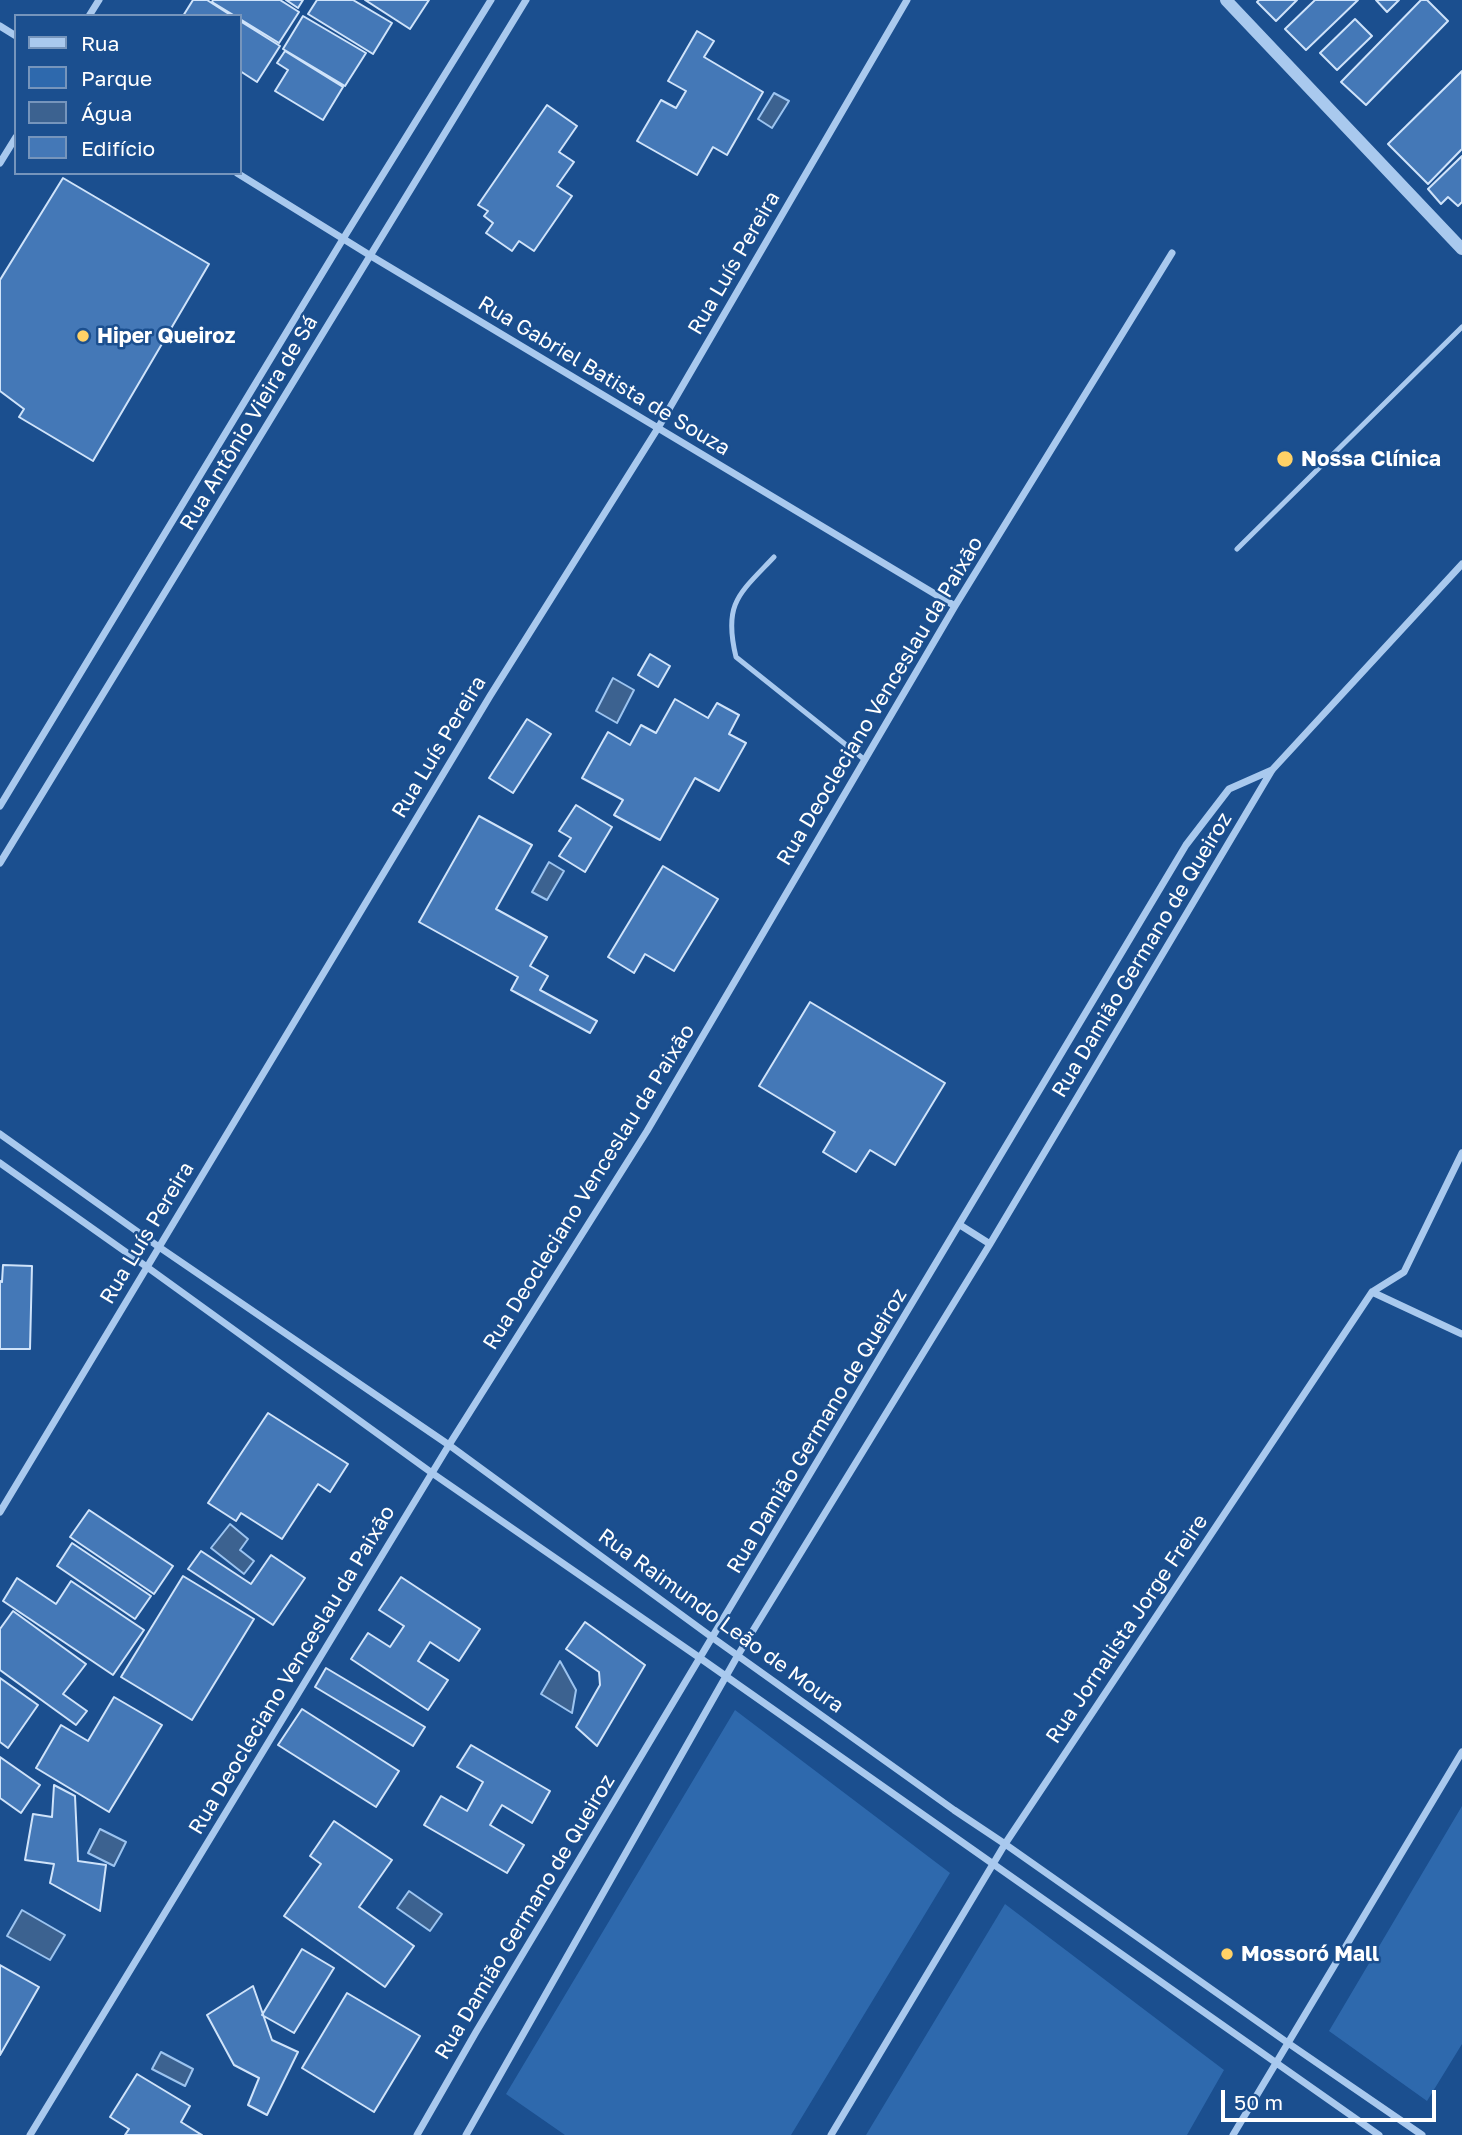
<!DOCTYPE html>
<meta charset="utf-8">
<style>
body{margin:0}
#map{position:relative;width:1462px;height:2135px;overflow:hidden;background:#1b4f8f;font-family:"Golos Text",sans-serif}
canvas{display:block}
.legend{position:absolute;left:14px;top:14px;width:228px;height:161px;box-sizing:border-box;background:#1b4f8f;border:2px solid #7695bc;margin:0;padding:9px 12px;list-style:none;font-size:21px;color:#fff}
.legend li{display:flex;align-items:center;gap:14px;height:35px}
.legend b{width:35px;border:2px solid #7695bc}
.scale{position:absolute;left:1221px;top:2090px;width:215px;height:32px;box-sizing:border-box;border:4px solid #fff;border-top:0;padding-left:9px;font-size:21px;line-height:24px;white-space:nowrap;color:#fff;-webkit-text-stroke:5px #1b4f8f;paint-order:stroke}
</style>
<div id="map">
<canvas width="1462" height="2135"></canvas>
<ul class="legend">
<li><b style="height:9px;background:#a9c9ee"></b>Rua</li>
<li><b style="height:19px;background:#2e69ad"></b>Parque</li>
<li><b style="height:19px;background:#3c6290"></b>Água</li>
<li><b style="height:19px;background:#4478b7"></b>Edifício</li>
</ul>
<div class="scale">50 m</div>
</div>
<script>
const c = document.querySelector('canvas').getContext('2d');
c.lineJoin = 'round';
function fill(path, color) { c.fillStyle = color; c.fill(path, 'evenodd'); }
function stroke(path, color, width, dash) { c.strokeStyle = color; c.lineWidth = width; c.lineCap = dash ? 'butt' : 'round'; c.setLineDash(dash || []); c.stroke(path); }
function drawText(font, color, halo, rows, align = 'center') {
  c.font = font + ' "Golos Text",sans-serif'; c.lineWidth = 5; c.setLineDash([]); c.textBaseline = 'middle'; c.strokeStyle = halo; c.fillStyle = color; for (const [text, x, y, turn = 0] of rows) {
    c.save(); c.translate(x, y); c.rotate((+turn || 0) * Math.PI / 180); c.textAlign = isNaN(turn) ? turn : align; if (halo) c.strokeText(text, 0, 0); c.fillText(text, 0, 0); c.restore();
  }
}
fill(new Path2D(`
 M735,1710L950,1873L791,2135H565L506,2094Z
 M1462,1806V2044L1427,2101L1329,2031Z
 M1005,1904L1224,2070L1187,2135H866Z`), '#2e69ad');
const water = new Path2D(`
 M774,93L789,101L772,128L758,119Z
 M613,678L634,690L617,723L596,711Z
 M549,862L564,871L547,900L532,892Z
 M230,1524L248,1539L240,1550L254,1561L244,1574L211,1548Z
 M560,1661L576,1690L572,1713L541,1694Z
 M100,1829L126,1842L114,1866L88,1853Z
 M409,1891L442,1914L430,1931L397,1908Z
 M22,1910L65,1935L50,1960L7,1936Z
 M161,2052L193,2069L185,2086L152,2069Z`);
fill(water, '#3c6290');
stroke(water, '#9cc4f0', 2);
const building = new Path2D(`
 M193,0H207L232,16H183Z
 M213,0H280L299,12L279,43L240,19V16H235L212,2Z
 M286,0H303L298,8Z
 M317,0H353L392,23L373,54L308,14Z
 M365,0H429L410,29Z
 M1259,0H1297L1276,21L1257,2Z
 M1315,0H1358L1306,50L1285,29Z
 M1376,0H1399L1387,12Z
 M1421,0H1427L1448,21L1366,105L1341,82Z
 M303,16L366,53L345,86L283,49Z
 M1355,19L1372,36L1337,70L1320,53Z
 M240,21L280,46L257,82L240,71Z
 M697,31L714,41L704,57L763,92L727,155L713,147L697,175L637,141L661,100L676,108L686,91L668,81Z
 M285,51L343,87L323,120L275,91L288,70L277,63Z
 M1462,71V149L1428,184L1388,144Z
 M547,105L577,126L559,152L574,162L557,186L572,196L534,251L519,241L512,251L486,233L493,223L484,216L488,211L478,205Z
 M1462,156V202L1458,206L1448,197L1441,204L1428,189Z
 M63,178L209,264L93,461L19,417L24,409L0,391V280Z
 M650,654L670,666L658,687L638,675Z
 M675,699L708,718L717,703L739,715L729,734L746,743L719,791L695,778L660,840L614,815L623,800L582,778L608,732L630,745L641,725L656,733Z
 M527,719L551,734L513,793L489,778Z
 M576,805L612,827L585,872L559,856L571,838L559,831Z
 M479,816L532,845L496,909L547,937L530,966L548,976L540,990L597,1021L590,1033L511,990L518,977L419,922Z
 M663,866L718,899L674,971L645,954L634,973L608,957Z
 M810,1002L945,1083L895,1165L870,1150L856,1172L823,1152L835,1132L759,1086Z
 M3,1265L32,1266L30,1349H0V1281L2,1282Z
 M268,1413L348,1464L330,1492L318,1484L282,1539L241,1513L236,1521L208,1503Z
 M89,1510L173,1566L154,1594L70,1537Z
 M72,1543L151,1596L135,1619L57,1566Z
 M201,1551L251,1584L271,1555L305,1578L273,1625L188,1569Z
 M183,1576L254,1619L192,1720L121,1677Z
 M401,1577L480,1629L459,1661L430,1642L418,1661L448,1680L428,1710L351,1659L368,1633L390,1647L404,1626L379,1610Z
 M17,1578L56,1604L71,1581L144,1630L113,1675L3,1601Z
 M13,1611L86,1664L63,1694L87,1711L76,1725L0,1670V1629Z
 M585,1622L645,1665L597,1746L576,1727L600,1685L599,1672L566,1649Z
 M326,1668L425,1727L413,1746L315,1687Z
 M0,1678L38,1705L8,1748L0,1742Z
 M114,1697L162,1725L109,1812L36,1768L61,1725L88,1741Z
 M302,1709L399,1771L376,1807L278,1745Z
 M471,1745L550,1791L532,1823L502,1805L490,1825L524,1845L507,1873L424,1825L441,1796L467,1811L483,1782L457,1767Z
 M0,1757L40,1785L21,1813L0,1798Z
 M54,1785L75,1796L78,1861L106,1865L100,1911L50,1883L54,1864L25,1860L33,1814L52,1817Z
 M334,1821L392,1860L359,1907L414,1946L385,1987L284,1916L321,1864L310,1856Z
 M302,1949L334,1968L294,2033L262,2015Z
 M0,1965L39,1987L0,2055Z
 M253,1986L272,2040L298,2052L267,2115L248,2105L259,2078L234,2065L207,2015Z
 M347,1993L420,2036L374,2112L302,2068Z
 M137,2074L190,2106L181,2122L202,2135H125L129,2129L110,2117Z`);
fill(building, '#4478b7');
stroke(building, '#cfe3fa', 2);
stroke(new Path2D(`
 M1237,549L1462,327
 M774,557C739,594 723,603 736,657L865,760`), '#a9c9ee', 5);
stroke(new Path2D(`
 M89,16L99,0
 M0,26L16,36
 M0,163L16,137
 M237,173L371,256L955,606
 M0,806L343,239L491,0
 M0,863L526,0
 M0,1134L159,1247L449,1445L713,1638L954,1810L1005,1844L1288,2043L1422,2135
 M0,1163L147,1267L432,1473L700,1658L1379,2135
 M960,1225L990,1244
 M1372,1292L1462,1334
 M0,1512L490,696L658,428L907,0
 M30,2135L449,1445L647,1131L955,606L1172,253
 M417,2135L476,2032L1186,845L1229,789L1272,770
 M466,2135L738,1655L990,1244L1272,770L1462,564
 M831,2135L1005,1844L1372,1292L1404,1272L1462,1153
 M1233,2135L1462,1752`), '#a9c9ee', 7);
stroke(new Path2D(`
 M1226,0L1462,249`), '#a9c9ee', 12);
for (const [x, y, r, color] of [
 [83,336,7,"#ffd166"],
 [1285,459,9,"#ffd166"],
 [1227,1954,7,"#ffd166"]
]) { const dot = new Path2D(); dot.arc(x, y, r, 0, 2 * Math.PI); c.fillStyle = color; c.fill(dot); stroke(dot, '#1b4f8f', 2.5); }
drawText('21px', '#fff', '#1b4f8f', [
 ["Rua Luís Pereira",734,263,-60],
 ["Rua Gabriel Batista de Souza",604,376,31],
 ["Rua Antônio Vieira de Sá",249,423,-59],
 ["Rua Deocleciano Venceslau da Paixão",880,701,-59],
 ["Rua Luís Pereira",439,747,-59],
 ["Rua Damião Germano de Queiroz",1142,955,-59],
 ["Rua Deocleciano Venceslau da Paixão",589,1187,-58],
 ["Rua Luís Pereira",147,1233,-59],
 ["Rua Damião Germano de Queiroz",817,1431,-59],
 ["Rua Raimundo Leão de Moura",721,1621,36],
 ["Rua Jornalista Jorge Freire",1127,1629,-56],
 ["Rua Deocleciano Venceslau da Paixão",292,1670,-59],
 ["Rua Damião Germano de Queiroz",525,1917,-59]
]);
drawText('bold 21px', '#fff', '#1b4f8f', [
 ["Hiper Queiroz",97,336],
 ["Nossa Clínica",1301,459],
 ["Mossoró Mall",1241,1954]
], 'left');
</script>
